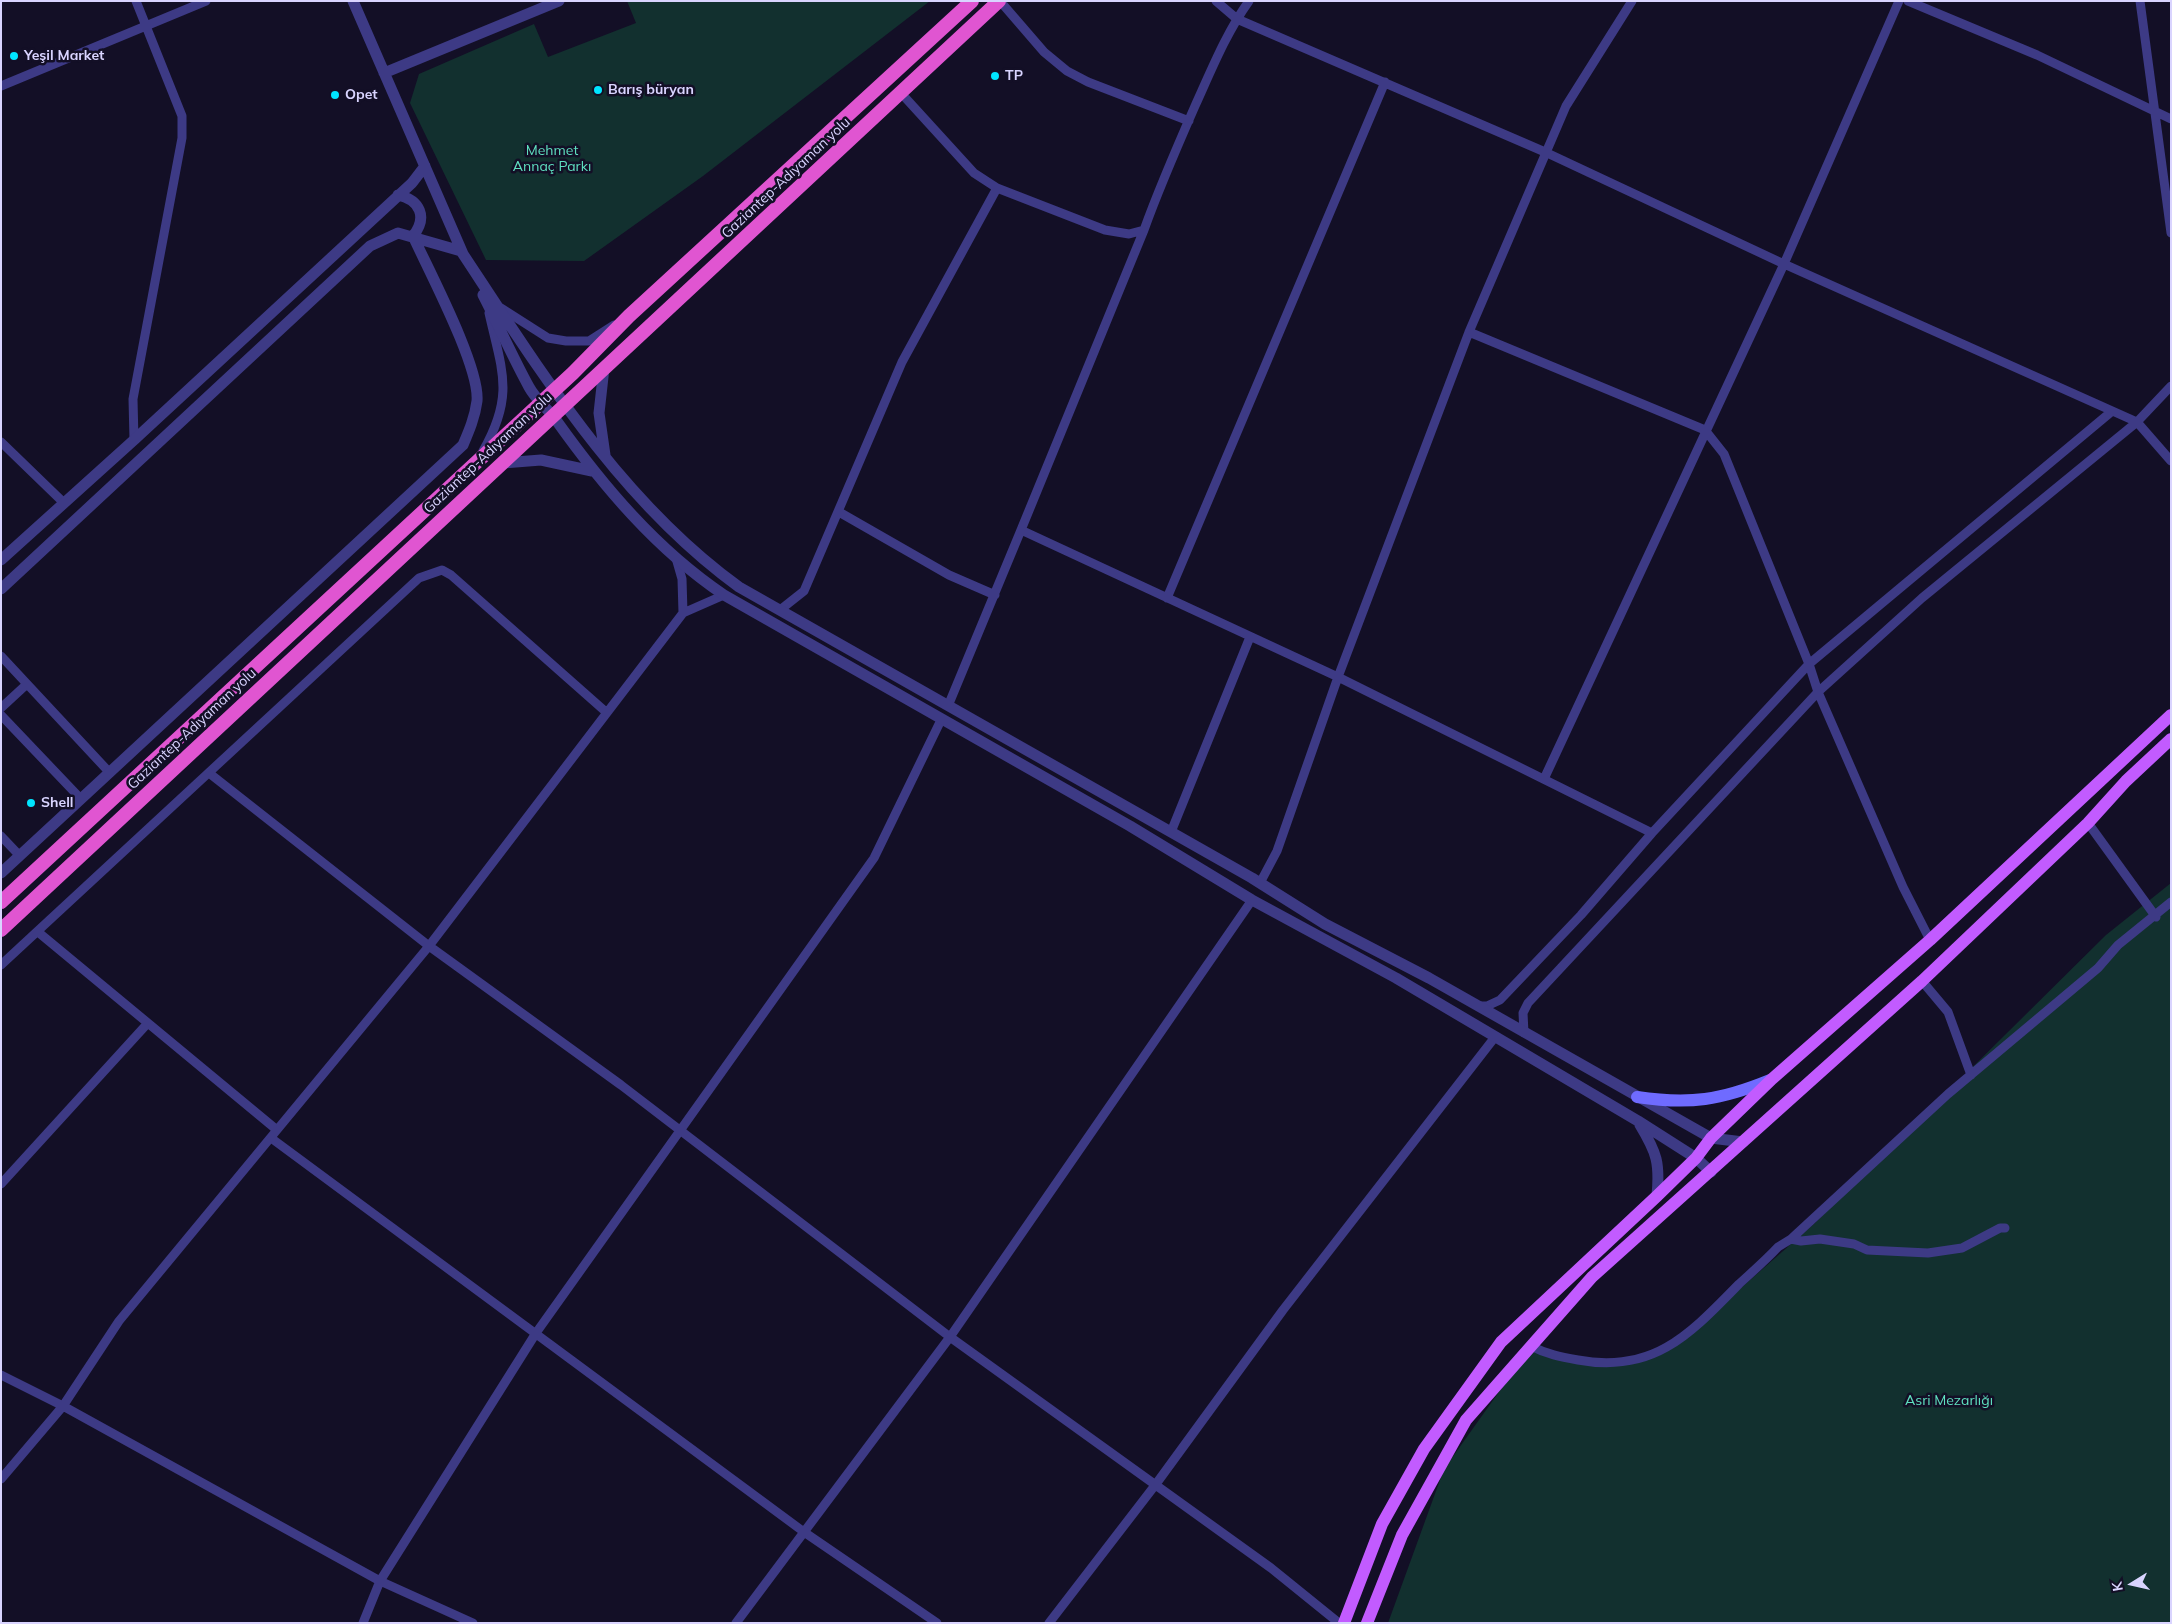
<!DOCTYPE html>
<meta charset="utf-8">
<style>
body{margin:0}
#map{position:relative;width:2172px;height:1624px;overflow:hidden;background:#130f26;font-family:Mulish,sans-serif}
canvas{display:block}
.frame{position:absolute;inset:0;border:2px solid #d9d4ff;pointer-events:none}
.north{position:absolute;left:2107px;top:1559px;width:50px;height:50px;-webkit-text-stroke:4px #130f26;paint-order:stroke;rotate:260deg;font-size:14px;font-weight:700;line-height:20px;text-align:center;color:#d9d4ff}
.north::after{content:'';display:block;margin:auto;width:18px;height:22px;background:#d9d4ff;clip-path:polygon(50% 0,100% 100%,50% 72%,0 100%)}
</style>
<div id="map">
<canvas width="2172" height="1624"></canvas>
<div class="frame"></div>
<div class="north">K</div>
</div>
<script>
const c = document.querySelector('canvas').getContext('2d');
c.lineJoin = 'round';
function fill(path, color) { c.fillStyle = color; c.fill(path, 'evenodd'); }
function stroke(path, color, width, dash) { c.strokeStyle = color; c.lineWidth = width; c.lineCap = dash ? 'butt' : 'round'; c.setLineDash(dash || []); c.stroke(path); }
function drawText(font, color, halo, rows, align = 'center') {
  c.font = font + ' Mulish,sans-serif'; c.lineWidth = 5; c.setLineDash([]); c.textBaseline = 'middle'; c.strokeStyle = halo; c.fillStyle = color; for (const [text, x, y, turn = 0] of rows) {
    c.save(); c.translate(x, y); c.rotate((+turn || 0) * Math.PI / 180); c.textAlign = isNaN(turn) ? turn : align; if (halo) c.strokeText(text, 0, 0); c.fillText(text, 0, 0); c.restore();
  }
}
fill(new Path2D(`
 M627,1H930L703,176L584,261L486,260L410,103L419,74L534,24L548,57L636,23Z
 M2171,883V1623H1388L1444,1469L1531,1347L1610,1365L1676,1345L1815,1223L2106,935Z`), '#12302f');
stroke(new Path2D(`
 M1000,1L1044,52L1067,71L1088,82L1189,121
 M1216,1L1237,19L1545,152L1784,264L2137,422L2171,461
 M1908,1L2037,55L2171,119
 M2140,1L2171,233
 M1,86L206,1
 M901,93L974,173L997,188L1105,230L1129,234L1144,230C1159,188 1177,147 1195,106C1211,71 1226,33 1249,1
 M1144,230L1021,530L1338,677L1652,833
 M501,308L548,338L566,341H589L614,325
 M1469,332L1705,430L1724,454L1809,664L1818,692L1903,887L1930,940
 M134,440L133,399L182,138V116L136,1
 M1,442L64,503
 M483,451C515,395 502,371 489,313
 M839,512L949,575L995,595
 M676,558L682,579L683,613
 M1167,598L1385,82
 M780,610L804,591L902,362L997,188
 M1,656L110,773
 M948,706L1021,530
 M1,708L27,684
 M1,715L81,799
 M209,773L429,946L621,1085L950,1337L1271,1568L1339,1623
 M1544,779L1784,264L1899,1
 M2088,823L2156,917
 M1171,832L1250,637
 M1,836L20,856
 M1260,883L1277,851L1338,677L1469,332L1566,106L1632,1
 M38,932L277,1130
 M1,965L419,578L442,570L451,575L606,712
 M1922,981L1948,1012L1971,1075
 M1478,1006H1487L1500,1000L1581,915L1652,833L1809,664L2111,412
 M1524,1033L1523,1013L1528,1003L1818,692L1922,598L2137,422L2171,386
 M271,1138L804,1532L937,1623
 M1,1184L147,1024
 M1791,1239L1801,1241L1820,1239L1854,1244L1867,1250L1928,1253L1962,1248L2000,1228H2005
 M1531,1346C1546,1354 1561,1357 1578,1360C1654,1374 1690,1334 1739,1284C1752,1272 1766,1260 1778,1247L1791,1239L1948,1094L2098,968L2118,945L2171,902
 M1,1375L63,1406L380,1581L473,1623
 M1,1479L63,1406L119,1321L429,946L683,613L724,595
 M363,1623L380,1581L536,1333L874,858L941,720
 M736,1623L950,1337L1252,900
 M1049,1623L1156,1484L1283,1310L1495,1037`), '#3d3a85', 9);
stroke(new Path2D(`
 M353,1L463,254
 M384,73L559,1
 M398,195C420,200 428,217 413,236
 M483,295C499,326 513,358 529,387C536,400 548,409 556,420C603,486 656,549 724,595L1130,826L1252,900L1396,978L1638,1121L1696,1158L1711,1172
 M604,368L599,413L605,455
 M503,463L541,460L592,471
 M1,560L134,440L412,183L425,166
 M1,589L370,246L398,233L461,251C541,372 620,501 739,587L1252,878L1325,924L1429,978L1711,1138L1743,1142
 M1,873L463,445C469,431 475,417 477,401C480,367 429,271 413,236
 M1640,1125C1657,1153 1660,1163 1657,1196`), '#3d3a85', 11);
stroke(new Path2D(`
 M1637,1097C1690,1105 1721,1100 1770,1080`), '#6f6bff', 12);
stroke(new Path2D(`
 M1344,1623L1382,1524L1424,1449L1501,1342L1657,1196L1696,1158L1711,1138L1772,1079L1930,940L2171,715
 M1367,1623L1402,1535L1466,1420L1592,1277L1922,981L2088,823L2126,781L2171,739`), '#c25bff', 12);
stroke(new Path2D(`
 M1,902L573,373L629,316L972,1
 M1,930L999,1`), '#e055d1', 14);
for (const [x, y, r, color] of [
 [14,56,5,"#00e5ff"],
 [995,76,5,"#00e5ff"],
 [598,90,5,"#00e5ff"],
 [335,95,5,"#00e5ff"],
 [31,803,5,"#00e5ff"]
]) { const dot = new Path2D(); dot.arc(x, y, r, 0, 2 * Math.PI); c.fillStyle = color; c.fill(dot); stroke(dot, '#130f26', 2); }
drawText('bold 14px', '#d9d4ff', '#130f26', [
 ["Yeşil Market",24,56],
 ["TP",1005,76],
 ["Barış büryan",608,90],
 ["Opet",345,95],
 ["Shell",41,803]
], 'left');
drawText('14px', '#5fe0c0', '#130f26', [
 ["Mehmet",552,151],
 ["Annaç Parkı",552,167],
 ["Asri Mezarlığı",1949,1401]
]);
drawText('14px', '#d9d4ff', '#130f26', [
 ["Gaziantep-Adıyaman yolu",786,178,-43],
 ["Gaziantep-Adıyaman yolu",488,453,-43],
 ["Gaziantep-Adıyaman yolu",192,729,-43]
]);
</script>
